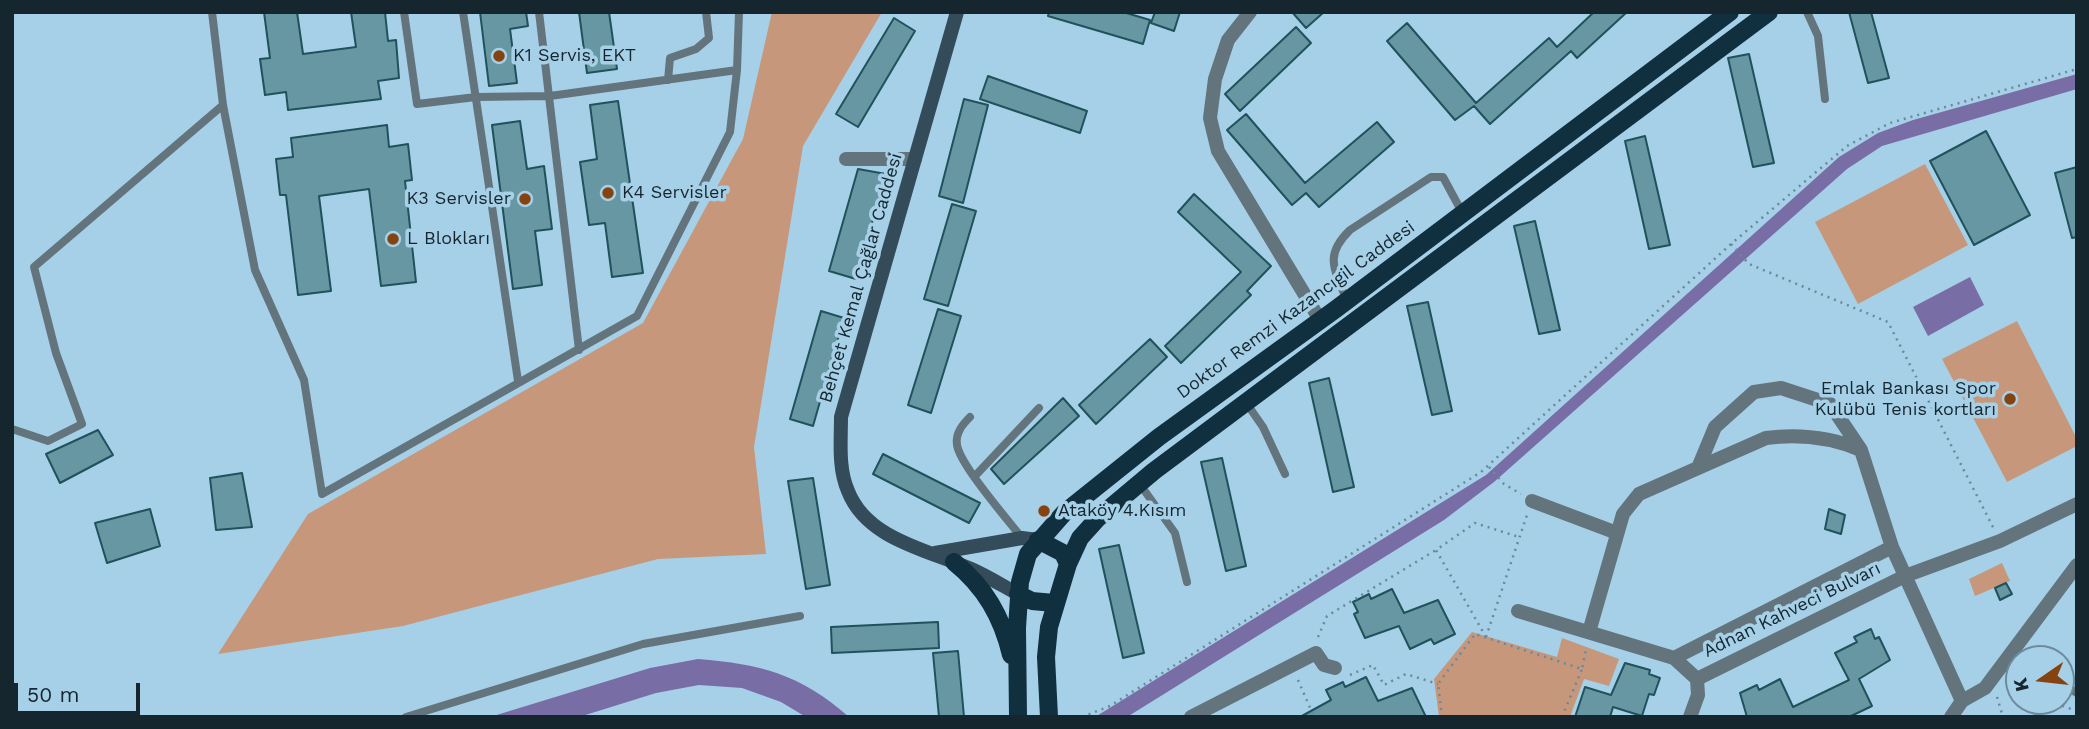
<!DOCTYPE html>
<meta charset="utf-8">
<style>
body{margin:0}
#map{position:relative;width:2089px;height:729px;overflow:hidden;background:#a6d0e7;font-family:"Work Sans",sans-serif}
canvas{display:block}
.frame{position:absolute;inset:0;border:14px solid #16262f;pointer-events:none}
.north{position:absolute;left:2005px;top:645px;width:70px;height:70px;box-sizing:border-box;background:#a6d0e7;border:2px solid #6c8c9d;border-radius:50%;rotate:256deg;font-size:19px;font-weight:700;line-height:28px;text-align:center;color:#16262f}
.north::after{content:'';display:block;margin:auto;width:24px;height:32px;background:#854310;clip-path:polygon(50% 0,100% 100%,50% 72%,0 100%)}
.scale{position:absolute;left:14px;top:683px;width:126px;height:32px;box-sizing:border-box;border:4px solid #16262f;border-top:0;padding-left:9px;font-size:21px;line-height:24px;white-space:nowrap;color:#16262f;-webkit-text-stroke:5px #a6d0e7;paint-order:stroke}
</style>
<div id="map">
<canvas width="2089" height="729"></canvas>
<div class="frame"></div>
<div class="north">K</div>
<div class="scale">50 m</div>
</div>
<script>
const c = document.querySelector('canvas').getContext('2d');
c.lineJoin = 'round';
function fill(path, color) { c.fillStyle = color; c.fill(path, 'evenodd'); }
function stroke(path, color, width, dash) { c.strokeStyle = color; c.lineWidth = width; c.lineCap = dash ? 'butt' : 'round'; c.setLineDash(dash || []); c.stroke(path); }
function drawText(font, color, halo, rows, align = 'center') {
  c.font = font + ' "Work Sans",sans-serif'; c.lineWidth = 7; c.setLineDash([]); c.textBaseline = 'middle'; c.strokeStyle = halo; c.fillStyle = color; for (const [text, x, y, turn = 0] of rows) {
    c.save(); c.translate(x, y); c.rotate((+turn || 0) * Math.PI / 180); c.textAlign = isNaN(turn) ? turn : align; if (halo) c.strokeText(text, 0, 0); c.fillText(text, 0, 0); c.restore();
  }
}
fill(new Path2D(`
 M772,12H882L803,146L754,447L766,554L658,559L403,626L218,654L308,514L643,323L743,139Z
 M1925,164L1968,245L1858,304L1815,222Z
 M2017,321L2077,439V446L2007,482L1942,359Z
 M2002,563L2010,581L1975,596L1969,579Z
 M1472,632L1557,657L1562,638L1619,659L1609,686L1584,679L1570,717H1439L1434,679Z`), '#c6977a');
fill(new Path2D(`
 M2077,74V89L1882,146L1847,169L1494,482L1444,520L1127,717H1095L1486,475L1839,157L1878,133L1913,120Z
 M1970,277L1984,305L1928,336L1913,307Z
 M698,659C761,664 800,674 849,717H806L781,702L742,688L699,685L656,693L579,717H490L650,668Z`), '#796da6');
const building = new Path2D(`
 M264,12H297L303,54L356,47L351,12H385L388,41L396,40L399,78L378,81L381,99L288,110L286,92L265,95L260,59L270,58Z
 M480,12H526L528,26L510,29L517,83L489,86Z
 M579,12H609L617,69L587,73Z
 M1049,12H1123L1150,20L1143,44L1048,16Z
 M1155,12H1180L1174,31L1151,23Z
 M1292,12H1324L1306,28Z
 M1594,12H1627L1577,58L1571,51L1490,124L1474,106L1455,120L1387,41L1407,23L1476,103L1549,38L1557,47Z
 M1849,12H1871L1889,78L1868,83Z
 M894,18L915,31L858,127L836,114Z
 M1296,27L1311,43L1240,111L1225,94Z
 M1749,54L1774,163L1753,167L1728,58Z
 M988,76L1087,111L1080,133L980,99Z
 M964,99L988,105L963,203L939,196Z
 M618,101L643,273L612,277L605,223L589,225L580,162L597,159L590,105Z
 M1246,114L1305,183L1377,122L1394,142L1319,207L1306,193L1292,205L1227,130Z
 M520,121L527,169L544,166L552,229L535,231L542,285L513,289L492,125Z
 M387,125L389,147L408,144L412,180L405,181L416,282L381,286L369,189L319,196L331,291L298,295L286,195H280L276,159L293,157L291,138Z
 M1986,131L2030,215L1974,245L1930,161Z
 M1645,136L1670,245L1649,249L1625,141Z
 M2077,167V237L2072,238L2055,173Z
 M858,169L886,174L856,279L829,271Z
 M1194,194L1271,266L1247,291L1251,295L1181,363L1165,346L1241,272L1178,212Z
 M952,204L976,211L948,306L924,299Z
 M1535,221L1560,330L1539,334L1514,226Z
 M1428,302L1452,411L1432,415L1407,306Z
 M938,309L961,316L931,413L908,405Z
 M821,311L844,318L813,426L790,419Z
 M1150,339L1167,357L1096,424L1079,405Z
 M1329,378L1354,487L1333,492L1309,383Z
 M1063,398L1079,416L1004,484L991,469Z
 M98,430L113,455L60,483L46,454Z
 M883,454L980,503L969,523L873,474Z
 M1222,458L1246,566L1226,571L1201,462Z
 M242,473L252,527L216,530L210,478Z
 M813,478L830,585L806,589L788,481Z
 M150,509L160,546L107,563L95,523Z
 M1829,509L1845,515L1841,534L1825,529Z
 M1119,545L1144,653L1123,658L1099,549Z
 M2006,583L2012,594L2000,600L1995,588Z
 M1392,589L1404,613L1438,600L1455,634L1434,644L1431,639L1410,649L1399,626L1365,638L1354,614L1358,612L1353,602L1369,594L1371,599Z
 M938,622L939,648L832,653L831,627Z
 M1871,629L1875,639L1879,637L1890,660L1859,679L1872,706L1849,717H1747L1740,693L1757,685L1759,690L1780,679L1793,707L1849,680L1835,653L1857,642L1854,637Z
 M958,651L964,717H939L933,653Z
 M1625,663L1650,670L1649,674L1660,678L1654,695L1649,694L1642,716L1613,707L1610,717H1575L1585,687L1611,695Z
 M1366,677L1378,701L1412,688L1426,717H1300L1331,700L1326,690L1343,682L1345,687Z`);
fill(building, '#6697a2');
stroke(building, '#20525b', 2);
stroke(new Path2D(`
 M1731,244L1749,264L1888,322L1994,529
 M1489,467L1504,484L1521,494
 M1318,637L1327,616L1436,550
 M1486,637L1527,515
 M1486,637L1436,550L1475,523L1519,537
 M1350,675L1373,665L1384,685L1406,674L1438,684
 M1298,680L1314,717
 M2008,686L2019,690
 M1997,697L2003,717
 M2049,701L2077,711
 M1082,717L1110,706L1481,472L1731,244L1847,146L1890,123L2077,69
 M1442,717L1438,684L1475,634L1582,669L1586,649
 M1562,717L1582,669`), '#6a899a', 2.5, [2, 5]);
stroke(new Path2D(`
 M212,12L223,105L255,270L304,380L322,494L637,316L730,132L737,70L739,12
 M404,12L417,104L476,97L550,96L737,70
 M463,12L518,381
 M539,12L579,350
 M1807,12L1818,36L1825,99
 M668,80L670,58L696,49L709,38L706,12
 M1347,301C1335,270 1323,256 1350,230L1431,177H1443L1463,214
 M1247,404L1263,427L1285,474
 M970,417C963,424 955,433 957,445C960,465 1008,520 1022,538
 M12,429L48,441L82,424L56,353L34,267L223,105
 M975,476L1039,408
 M1139,483L1175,533L1187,582
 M2013,651L2025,659
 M2061,683L2077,693
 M406,717L643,644L800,616`), '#63747d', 8);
stroke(new Path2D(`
 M1250,12L1228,40L1215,79L1210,118L1218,151L1320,320
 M846,159H915
 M1698,468L1715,427L1754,392L1781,388L1830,404L1861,450
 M1532,501L1617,533
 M1518,611L1674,658L1697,679L1698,695L1690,717
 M1589,632L1623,514L1639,494L1766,438C1798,434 1830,437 1861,450L1892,547L1962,701
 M1674,658L1892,547
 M1697,679L1905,576L2000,541L2077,504
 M1191,717L1316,653L1324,665L1335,668
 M1951,717L1962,701L1985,688L2077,565`), '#63747d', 14);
stroke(new Path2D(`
 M957,12L841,417C841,442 838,468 848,491C867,540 929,550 971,569C987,576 1003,586 1018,594
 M935,553L1022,538L1038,540`), '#344c59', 14);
stroke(new Path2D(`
 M1038,540L1063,553L1068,564
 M954,562C985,587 1002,617 1011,655
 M1018,594L1032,601L1054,603
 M1018,717L1017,628L1020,582L1028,554L1064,513L1159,437L1336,309L1730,12
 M1049,717L1046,657L1049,627L1068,564L1080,538L1098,518L1154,471L1769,12`), '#103040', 18);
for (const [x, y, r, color] of [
 [499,56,7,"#854310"],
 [608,193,7,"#854310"],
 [525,199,7,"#854310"],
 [393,239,7,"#854310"],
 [2010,399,7,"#854310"],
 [1044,511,7,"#854310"]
]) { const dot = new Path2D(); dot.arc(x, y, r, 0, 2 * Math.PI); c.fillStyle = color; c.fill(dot); stroke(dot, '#a6d0e7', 2.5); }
drawText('18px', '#16262f', '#a6d0e7', [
 ["K1 Servis, EKT",513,56],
 ["K4 Servisler",622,193],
 ["K3 Servisler",511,199,"right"],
 ["L Blokları",407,239],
 ["Emlak Bankası Spor",1996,389,"right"],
 ["Kulübü Tenis kortları",1996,410,"right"],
 ["Ataköy 4.Kısım",1058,511]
], 'left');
drawText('18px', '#16262f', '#a6d0e7', [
 ["Behçet Kemal Çağlar Caddesi",861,278,-74],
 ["Doktor Remzi Kazancıgil Caddesi",1296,310,-36],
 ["Adnan Kahveci Bulvarı",1792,610,-26]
]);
</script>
